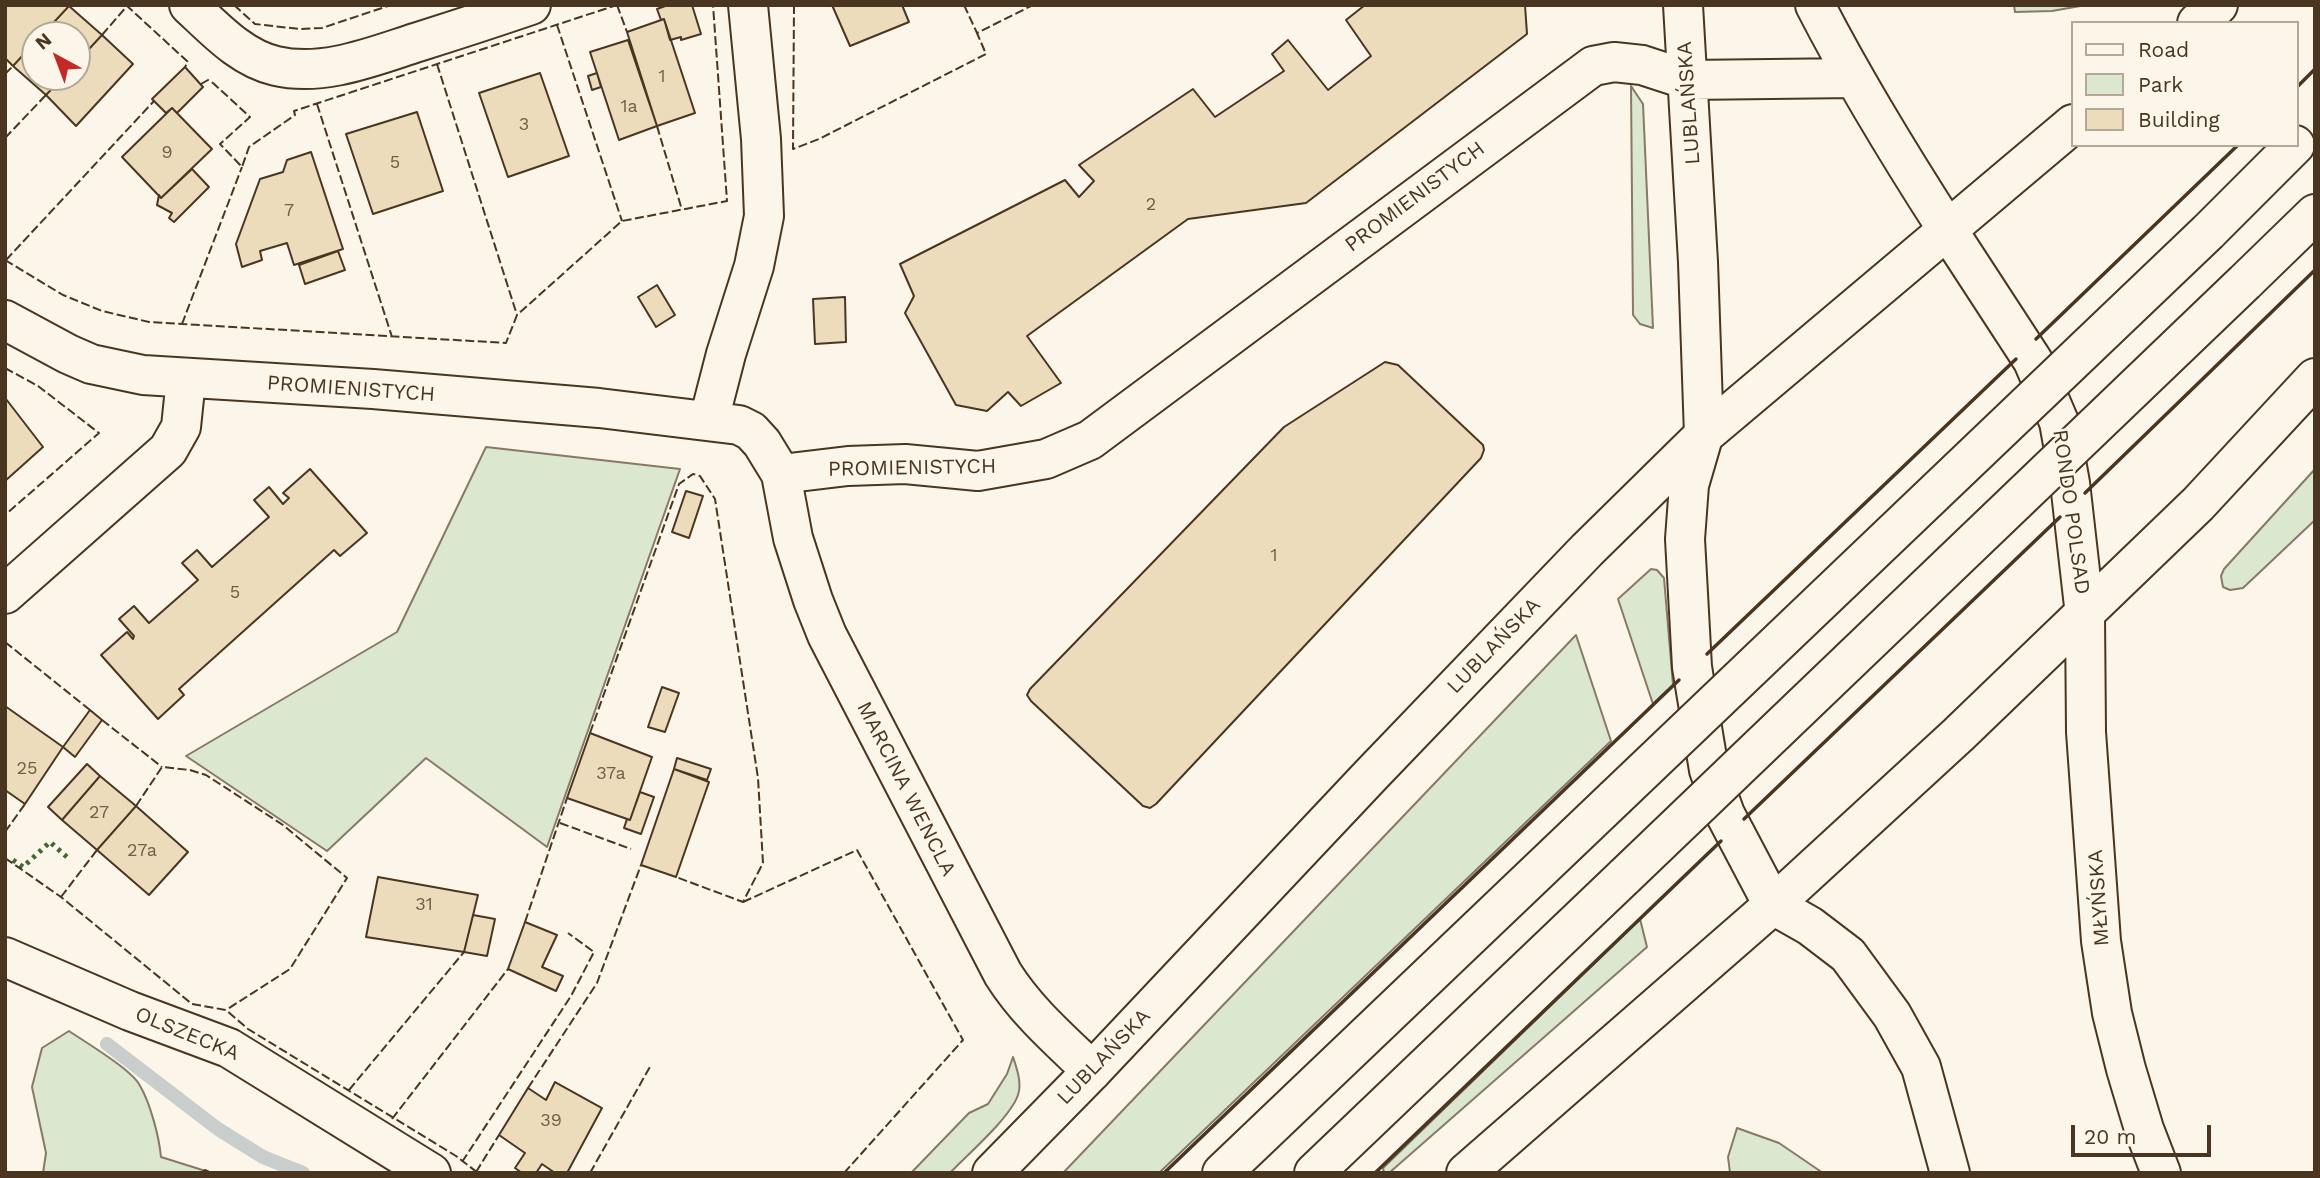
<!DOCTYPE html>
<meta charset="utf-8">
<style>
body{margin:0}
#map{position:relative;width:2320px;height:1178px;overflow:hidden;background:#fbf6e9;font-family:"Work Sans",sans-serif}
canvas{display:block}
.frame{position:absolute;inset:0;border:7px solid #4a3520;pointer-events:none}
.legend{position:absolute;left:2071px;top:21px;width:228px;height:126px;box-sizing:border-box;background:#fbf6e9;border:2px solid #b4a999;margin:0;padding:9px 12px;list-style:none;font-size:21px;color:#4a3520}
.legend li{display:flex;align-items:center;gap:14px;height:35px}
.legend b{width:35px;border:2px solid #b4a999}
.north{position:absolute;left:21px;top:21px;width:70px;height:70px;box-sizing:border-box;background:#fbf6e9;border:2px solid #b4a999;border-radius:50%;rotate:319deg;font-size:19px;font-weight:700;line-height:28px;text-align:center;color:#4a3520}
.north::after{content:'';display:block;margin:auto;width:24px;height:32px;background:#c62828;clip-path:polygon(50% 0,100% 100%,50% 72%,0 100%)}
.scale{position:absolute;left:2071px;top:1125px;width:140px;height:32px;box-sizing:border-box;border:4px solid #4a3520;border-top:0;padding-left:9px;font-size:21px;line-height:24px;white-space:nowrap;color:#4a3520;-webkit-text-stroke:5px #fbf6e9;paint-order:stroke}
</style>
<div id="map">
<canvas width="2320" height="1178"></canvas>
<div class="frame"></div>
<ul class="legend">
<li><b style="height:9px;background:#fbf6e9"></b>Road</li>
<li><b style="height:19px;background:#dce7d0"></b>Park</li>
<li><b style="height:19px;background:#ecdcbc"></b>Building</li>
</ul>
<div class="north">N</div>
<div class="scale">20 m</div>
</div>
<script>
const c = document.querySelector('canvas').getContext('2d');
c.lineJoin = 'round';
function fill(path, color) { c.fillStyle = color; c.fill(path, 'evenodd'); }
function stroke(path, color, width, dash) { c.strokeStyle = color; c.lineWidth = width; c.lineCap = dash ? 'butt' : 'round'; c.setLineDash(dash || []); c.stroke(path); }
function drawText(font, color, halo, rows, align = 'center') {
  c.font = font + ' "Work Sans",sans-serif'; c.lineWidth = 5; c.setLineDash([]); c.textBaseline = 'middle'; c.strokeStyle = halo; c.fillStyle = color; for (const [text, x, y, turn = 0] of rows) {
    c.save(); c.translate(x, y); c.rotate((+turn || 0) * Math.PI / 180); c.textAlign = isNaN(turn) ? turn : align; if (halo) c.strokeText(text, 0, 0); c.fillText(text, 0, 0); c.restore();
  }
}
const green = new Path2D(`
 M2014,5H2086L2052,11L2015,12Z
 M1631,86L1643,104L1653,328L1640,324L1633,315Z
 M486,447L680,469L547,847L426,758L327,851L186,756L397,632Z
 M2315,469V520L2243,588L2230,590L2223,587L2221,576L2224,569Z
 M1651,569L1657,570L1664,578L1673,685L1653,704L1618,599Z
 M1576,635L1611,741L1159,1173H1063Z
 M1640,919L1647,947L1389,1173H1384L1383,1168Z
 M69,1031C85,1042 129,1068 139,1084C150,1102 159,1136 161,1157L212,1173H43L46,1153L32,1087L42,1048Z
 M1013,1057C1017,1069 1022,1083 1018,1095C1010,1118 968,1154 950,1173H911L969,1113L988,1104L1007,1074Z
 M1737,1128L1779,1143L1823,1173H1730L1728,1157Z`);
fill(green, '#dce7d0');
stroke(green, '#887966', 2);
stroke(new Path2D(`
 M107,1044L218,1129L263,1157L303,1173`), '#c9cecd', 14);
const building = new Path2D(`
 M5,5H68L69,6L42,35H35V42L13,66L5,58Z
 M668,5H692L701,34L681,40V37L670,40L664,19L661,20L657,9Z
 M832,5H902L909,22L850,46Z
 M1365,5H1525L1527,34L1306,203L1188,219L1027,336L1061,383L1021,406L1008,392L987,411L956,405L905,313L914,296L900,264L1065,180L1079,197L1094,181L1079,165L1193,89L1215,117L1284,71L1272,54L1288,40L1328,90L1371,56L1346,20Z
 M69,6L102,35L77,62V35H42Z
 M664,19L695,113L657,126L627,32Z
 M102,35L133,64L76,126L46,95L63,77H77V62Z
 M628,40L657,126L619,140L590,52Z
 M35,42V77H63L46,95L13,66Z
 M185,67L203,87L177,113L172,108L166,113L152,99Z
 M540,73L569,156L508,177L479,93Z
 M597,73L601,87L592,90L588,76Z
 M172,108L212,149L161,198L122,157Z
 M417,112L443,191L373,214L346,134Z
 M311,152L343,249L294,265L287,243L260,251L262,260L242,267L236,244L260,179L283,172L287,160Z
 M192,169L209,187L174,222L169,218L172,213L157,205L159,195L161,198Z
 M338,251L345,270L305,284L299,265Z
 M657,285L675,315L656,327L638,297Z
 M845,297L846,342L815,344L813,299Z
 M1385,362L1398,365L1483,445L1484,450L1481,458L1156,804L1150,808L1143,806L1031,701L1027,695L1030,689L1284,427Z
 M6,399L43,447L5,481V400Z
 M310,469L367,533L340,556L334,550L179,689L184,695L158,719L101,655L127,632L133,639L134,636L119,619L134,606L149,623L198,580L182,563L197,550L212,567L269,517L254,500L269,487L283,504L289,498L283,493Z
 M686,491L703,496L689,538L672,532Z
 M662,687L679,693L665,732L648,727Z
 M5,706L63,747L25,804L5,790Z
 M90,710L102,720L75,757L63,747Z
 M590,733L652,757L630,820L567,798Z
 M677,758L711,769L707,780L674,769Z
 M87,764L100,776L62,820L48,807Z
 M674,769L709,782L676,877L641,865Z
 M100,776L136,806L97,850L62,820Z
 M640,792L654,797L641,834L624,828L627,819L630,820Z
 M136,806L188,852L149,895L97,850Z
 M378,877L478,895L464,952L366,937Z
 M473,915L495,919L487,956L464,952Z
 M525,922L557,935L542,967L563,976L556,991L508,969Z
 M555,1082L602,1108L567,1173H555L542,1164L536,1173H522L515,1168L525,1153L499,1135L528,1088L546,1100Z`);
fill(building, '#ecdcbc');
stroke(building, '#4a3520', 2);
const minor = new Path2D(`
 M189,5C215,29 241,58 276,66C324,77 374,56 418,42C456,30 493,18 531,5
 M1683,5L1698,262L1704,435
 M1815,5C1855,83 1900,156 1947,229
 M5,320L68,354L91,364L143,375L373,389L599,408L739,425L751,431L762,443L781,474L793,538L813,600L827,635L1003,974C1027,1012 1060,1040 1092,1071
 M709,420L726,354L754,266L764,216L761,139L748,5
 M781,474L848,466L905,464L978,471L1046,459L1090,440L1593,66L1614,62L1642,65L1688,80L1853,78
 M5,594L168,450L181,427L186,379
 M5,957L130,1011L229,1048L431,1173`);
const major = new Path2D(`
 M2197,23L2218,5
 M1947,229L2033,361L2059,422L2070,483L2085,615L2086,732L2101,941L2112,1013L2126,1069L2144,1129L2161,1173
 M2208,232L2295,145
 M2245,282L2315,214
 M1703,437L1689,485L1685,539L1692,667L1709,770L1725,814L1773,905
 M1773,905L1810,926L1848,955L1892,1015L1921,1067L1950,1173
 M992,1173L1092,1071L1371,775L1587,550L1704,435L2073,124
 M1222,1173L1615,798
 M1314,1173L1625,876
 M1466,1173L1773,905L1958,735L2198,504L2315,378`);
stroke(minor, '#4a3520', 42);
stroke(major, '#4a3520', 42);
stroke(minor, '#fbf6e9', 38);
stroke(major, '#fbf6e9', 38);
const majorBridge = new Path2D(`
 M1615,798L2208,232
 M1625,876L2245,282`);
stroke(majorBridge, '#4a3520', 42, []);
stroke(majorBridge, '#fbf6e9', 38);
stroke(new Path2D(`
 M13,860L23,867L50,842L67,857`), '#436837', 5, [3.5, 5]);
stroke(new Path2D(`
 M126,5L188,62L185,67
 M234,5L255,24L300,29L322,28L391,5
 M617,5L627,32
 M794,5L793,149L819,139L986,54L977,33L1033,5
 M964,5L977,33
 M557,25L622,221
 M102,35L127,6
 M437,64L517,315
 M5,74L13,66
 M201,84L208,80L213,83L250,117L220,144L242,167L249,147L295,115L294,111L617,5
 M317,104L392,337
 M657,126L682,210
 M5,138L46,95
 M5,260L63,295L102,311L149,322L506,343L517,315L622,221L727,201L713,5
 M6,260L154,101
 M182,324L242,167
 M5,368L38,386L99,433L5,515
 M5,642L90,710
 M102,720L162,767
 M590,733L679,484L693,474L700,476L715,499L758,778L763,863L743,902L676,877
 M136,806L162,767L190,770L206,775L283,825L347,878L290,969L226,1010
 M560,823L631,849
 M5,832L25,804
 M5,858L61,897L192,1004L226,1010L248,1029L456,1156L478,1173
 M61,897L97,850
 M743,902L857,850L963,1040L844,1173
 M525,922L567,798
 M528,1088L597,983L641,865
 M349,1090L464,952
 M392,1119L508,969
 M462,1162L571,996L594,952L568,933
 M476,1172L499,1135
 M201,1173L205,1170L212,1173
 M590,1173L651,1065`), '#4a3520', 2, [9, 3.5]);
stroke(new Path2D(`
 M2297,87L2315,69
 M2036,339L2238,145
 M2085,493L2315,270
 M1707,654L2016,359
 M1744,819L2060,517
 M1164,1173L1679,680
 M1375,1173L1721,841`), '#4a3520', 3.5);
drawText('18px', '#725f47', null, [
 ["1",662,77],
 ["1a",629,107],
 ["3",524,125],
 ["9",167,153],
 ["5",395,163],
 ["2",1151,205],
 ["7",289,211],
 ["1",1274,556],
 ["5",235,593],
 ["25",27,769],
 ["37a",611,774],
 ["27",99,813],
 ["27a",142,851],
 ["31",424,905],
 ["39",551,1121]
]);
drawText('21px', '#4a3520', '#fbf6e9', [
 ["LUBLAŃSKA",1689,103,-94],
 ["PROMIENISTYCH",1415,197,-37],
 ["PROMIENISTYCH",351,389,4],
 ["PROMIENISTYCH",912,468,-1],
 ["RONDO POLSAD",2071,512,82],
 ["LUBLAŃSKA",1494,646,-46],
 ["MARCINA WENCLA",906,789,63],
 ["MŁYŃSKA",2099,898,-94],
 ["OLSZECKA",187,1034,22],
 ["LUBLAŃSKA",1104,1057,-46]
]);
</script>
